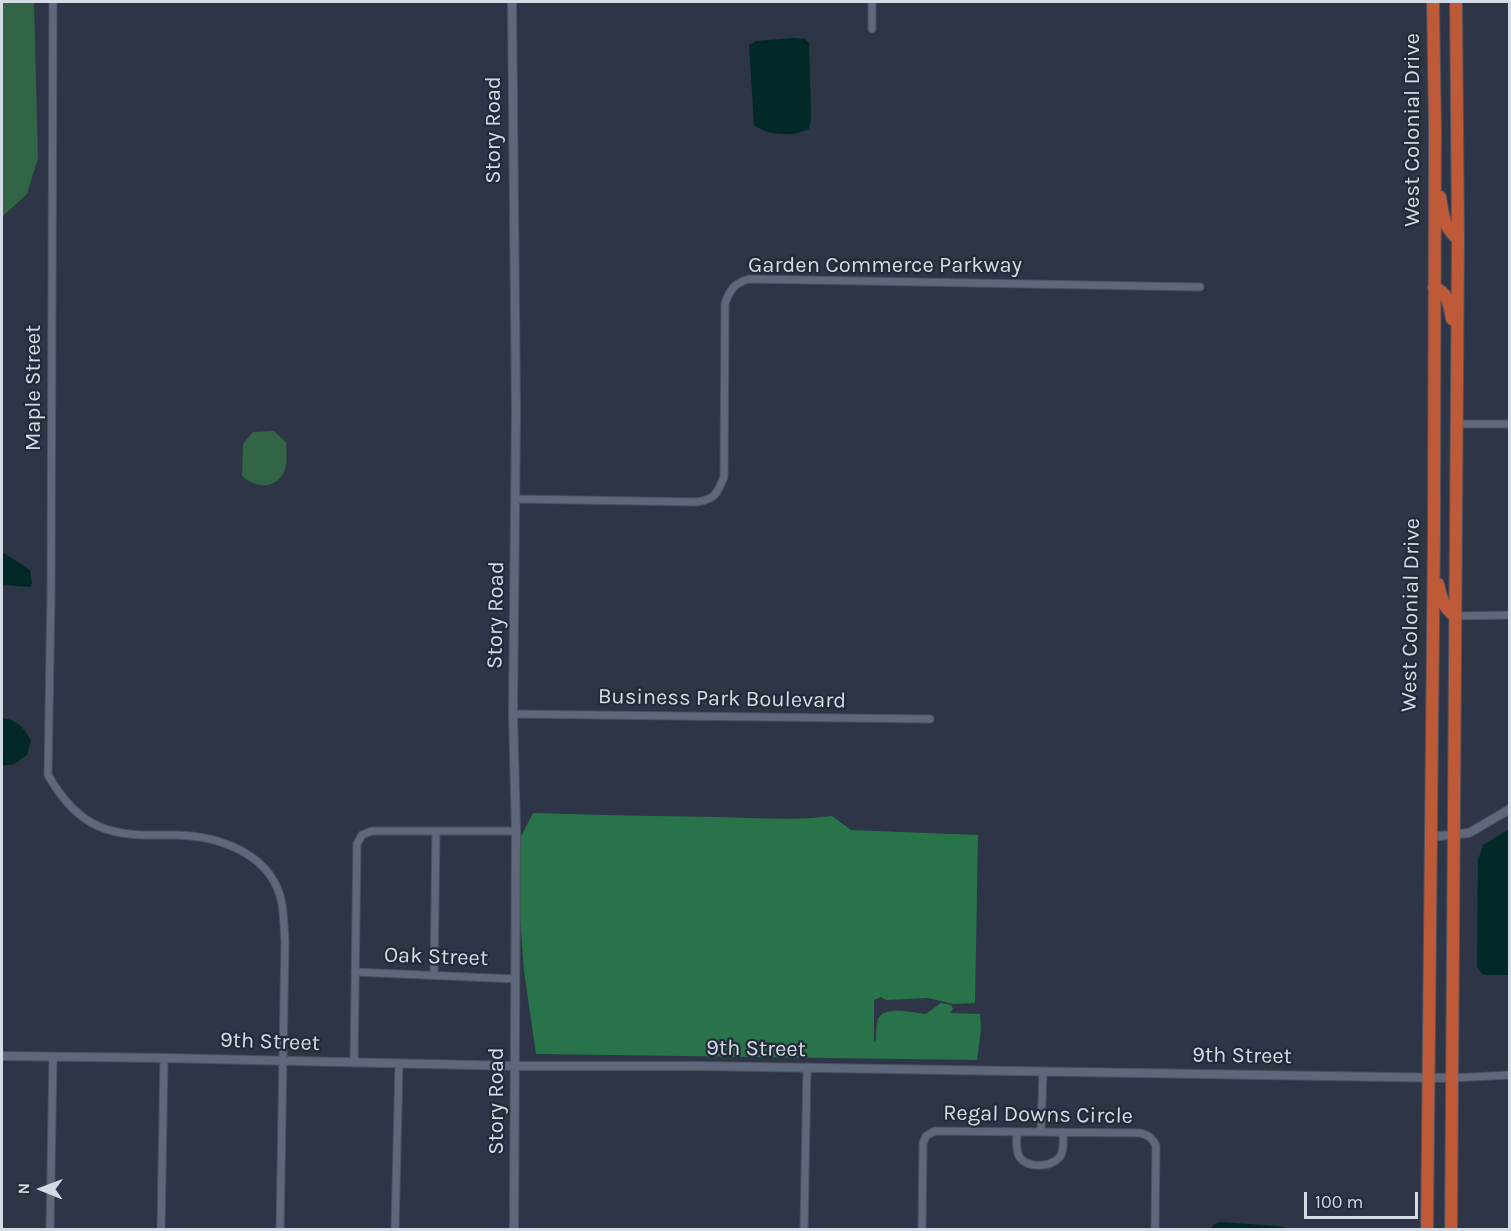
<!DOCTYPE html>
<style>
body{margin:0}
#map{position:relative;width:1511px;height:1231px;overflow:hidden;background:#2d3546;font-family:Karla,sans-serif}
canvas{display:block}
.frame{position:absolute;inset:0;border:3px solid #d5dbe5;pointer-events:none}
.north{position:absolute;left:12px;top:1159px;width:60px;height:60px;-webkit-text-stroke:4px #232b3b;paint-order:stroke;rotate:271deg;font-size:16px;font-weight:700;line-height:24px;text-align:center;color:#d5dbe5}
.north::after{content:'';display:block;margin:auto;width:21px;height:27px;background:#d5dbe5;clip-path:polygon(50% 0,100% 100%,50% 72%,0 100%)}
.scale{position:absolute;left:1304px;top:1192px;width:114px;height:27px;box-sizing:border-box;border:3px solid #d5dbe5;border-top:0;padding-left:8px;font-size:18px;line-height:21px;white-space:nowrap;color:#d5dbe5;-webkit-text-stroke:4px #232b3b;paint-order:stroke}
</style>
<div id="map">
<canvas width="1511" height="1231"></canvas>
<div class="frame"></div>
<div class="north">N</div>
<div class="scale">100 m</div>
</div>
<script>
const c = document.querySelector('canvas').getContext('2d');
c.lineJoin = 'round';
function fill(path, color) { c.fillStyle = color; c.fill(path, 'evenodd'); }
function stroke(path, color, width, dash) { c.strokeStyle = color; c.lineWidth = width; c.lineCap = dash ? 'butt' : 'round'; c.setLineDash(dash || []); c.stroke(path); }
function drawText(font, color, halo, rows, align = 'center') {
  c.font = font + ' Karla,sans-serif'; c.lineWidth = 4.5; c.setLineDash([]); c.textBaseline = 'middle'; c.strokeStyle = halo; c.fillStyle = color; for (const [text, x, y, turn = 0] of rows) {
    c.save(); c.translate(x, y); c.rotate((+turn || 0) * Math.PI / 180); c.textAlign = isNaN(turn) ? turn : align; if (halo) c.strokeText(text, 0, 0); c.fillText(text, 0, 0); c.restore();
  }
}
fill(new Path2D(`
 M2,2H34L38,158L27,194L2,217Z
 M274,431L286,442C286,451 288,465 284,472C275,490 255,488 242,476L243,444L253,432Z`), '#326446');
fill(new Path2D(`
 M533,813C594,815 655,816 717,817C756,818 793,821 832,816L851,830L978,835L975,1003L953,1004L928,998L886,1000L881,997L874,1000V1042L876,1039C876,1033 876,1025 878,1019C884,1005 913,1013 926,1014L941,1003L951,1005L953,1009L950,1013L980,1014L981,1029L977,1060L536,1054L524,971L517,878V844Z`), '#28734a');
fill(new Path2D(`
 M794,38L805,39L809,43L811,117L809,129C792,137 770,136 754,125L749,45L756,41Z
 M2,552L30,570L32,582L31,587L2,585Z
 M2,718C16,719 24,728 31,740L27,755L14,764L2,766Z
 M1509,829V975H1486L1482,974L1477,967L1478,860L1483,845Z
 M1219,1222L1278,1226L1291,1229H1212L1213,1225Z`), '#032828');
const minor = new Path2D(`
 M53,2L51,594L48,775C60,796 75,816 98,826C123,837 149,835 175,835C220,836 273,854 282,904C284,916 284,929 285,941L280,1230
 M872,29V2
 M1456,424H1510
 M516,499L697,502C715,499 717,494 724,477L725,304C729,290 735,283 749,279L1200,287
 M1455,616L1510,615
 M513,714L930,719
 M355,972L515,979
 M434,974L436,831
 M354,1063L357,844L362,835L372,831H516
 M1452,1078L1510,1075
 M1017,1132C1017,1139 1015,1148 1019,1156C1026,1170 1058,1168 1062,1152C1064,1146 1063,1138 1063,1132
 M1041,1132L1043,1072
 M50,1230L53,1057
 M161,1230L164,1058
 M395,1230L399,1064
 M804,1230L807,1067
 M922,1230L923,1143L926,1136L935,1131L1140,1133C1148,1135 1152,1137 1156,1146L1155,1230`);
const tertiary = new Path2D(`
 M512,2L516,412L513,714L516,831L514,1230
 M1431,837L1469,833L1510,809
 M2,1056L164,1058L516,1066H698L1452,1078`);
const trunk = new Path2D(`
 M1440,197C1443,214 1443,227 1458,239
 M1434,287C1449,294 1449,304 1452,319
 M1438,584C1441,598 1443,607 1455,616
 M1427,1230L1434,533L1435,127L1433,2
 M1451,1230L1458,239L1456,2`);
stroke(minor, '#4b515f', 9);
stroke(tertiary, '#4b515f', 10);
stroke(trunk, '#4b515f', 14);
stroke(minor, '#5f687b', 7);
stroke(tertiary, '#5f687b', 8);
stroke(trunk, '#be5a37', 12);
drawText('22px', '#d5dbe5', '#232b3b', [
 ["Story Road",494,130,-90],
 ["West Colonial Drive",1413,130,-90],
 ["Garden Commerce Parkway",885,266],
 ["Maple Street",34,388,-90],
 ["Story Road",496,615,-89],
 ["West Colonial Drive",1411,615,-89],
 ["Business Park Boulevard",722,699,1],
 ["Oak Street",436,957,2],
 ["9th Street",270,1042,2],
 ["9th Street",756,1049,1],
 ["9th Street",1242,1056,1],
 ["Story Road",497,1101,-90],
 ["Regal Downs Circle",1038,1115,1]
]);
</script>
